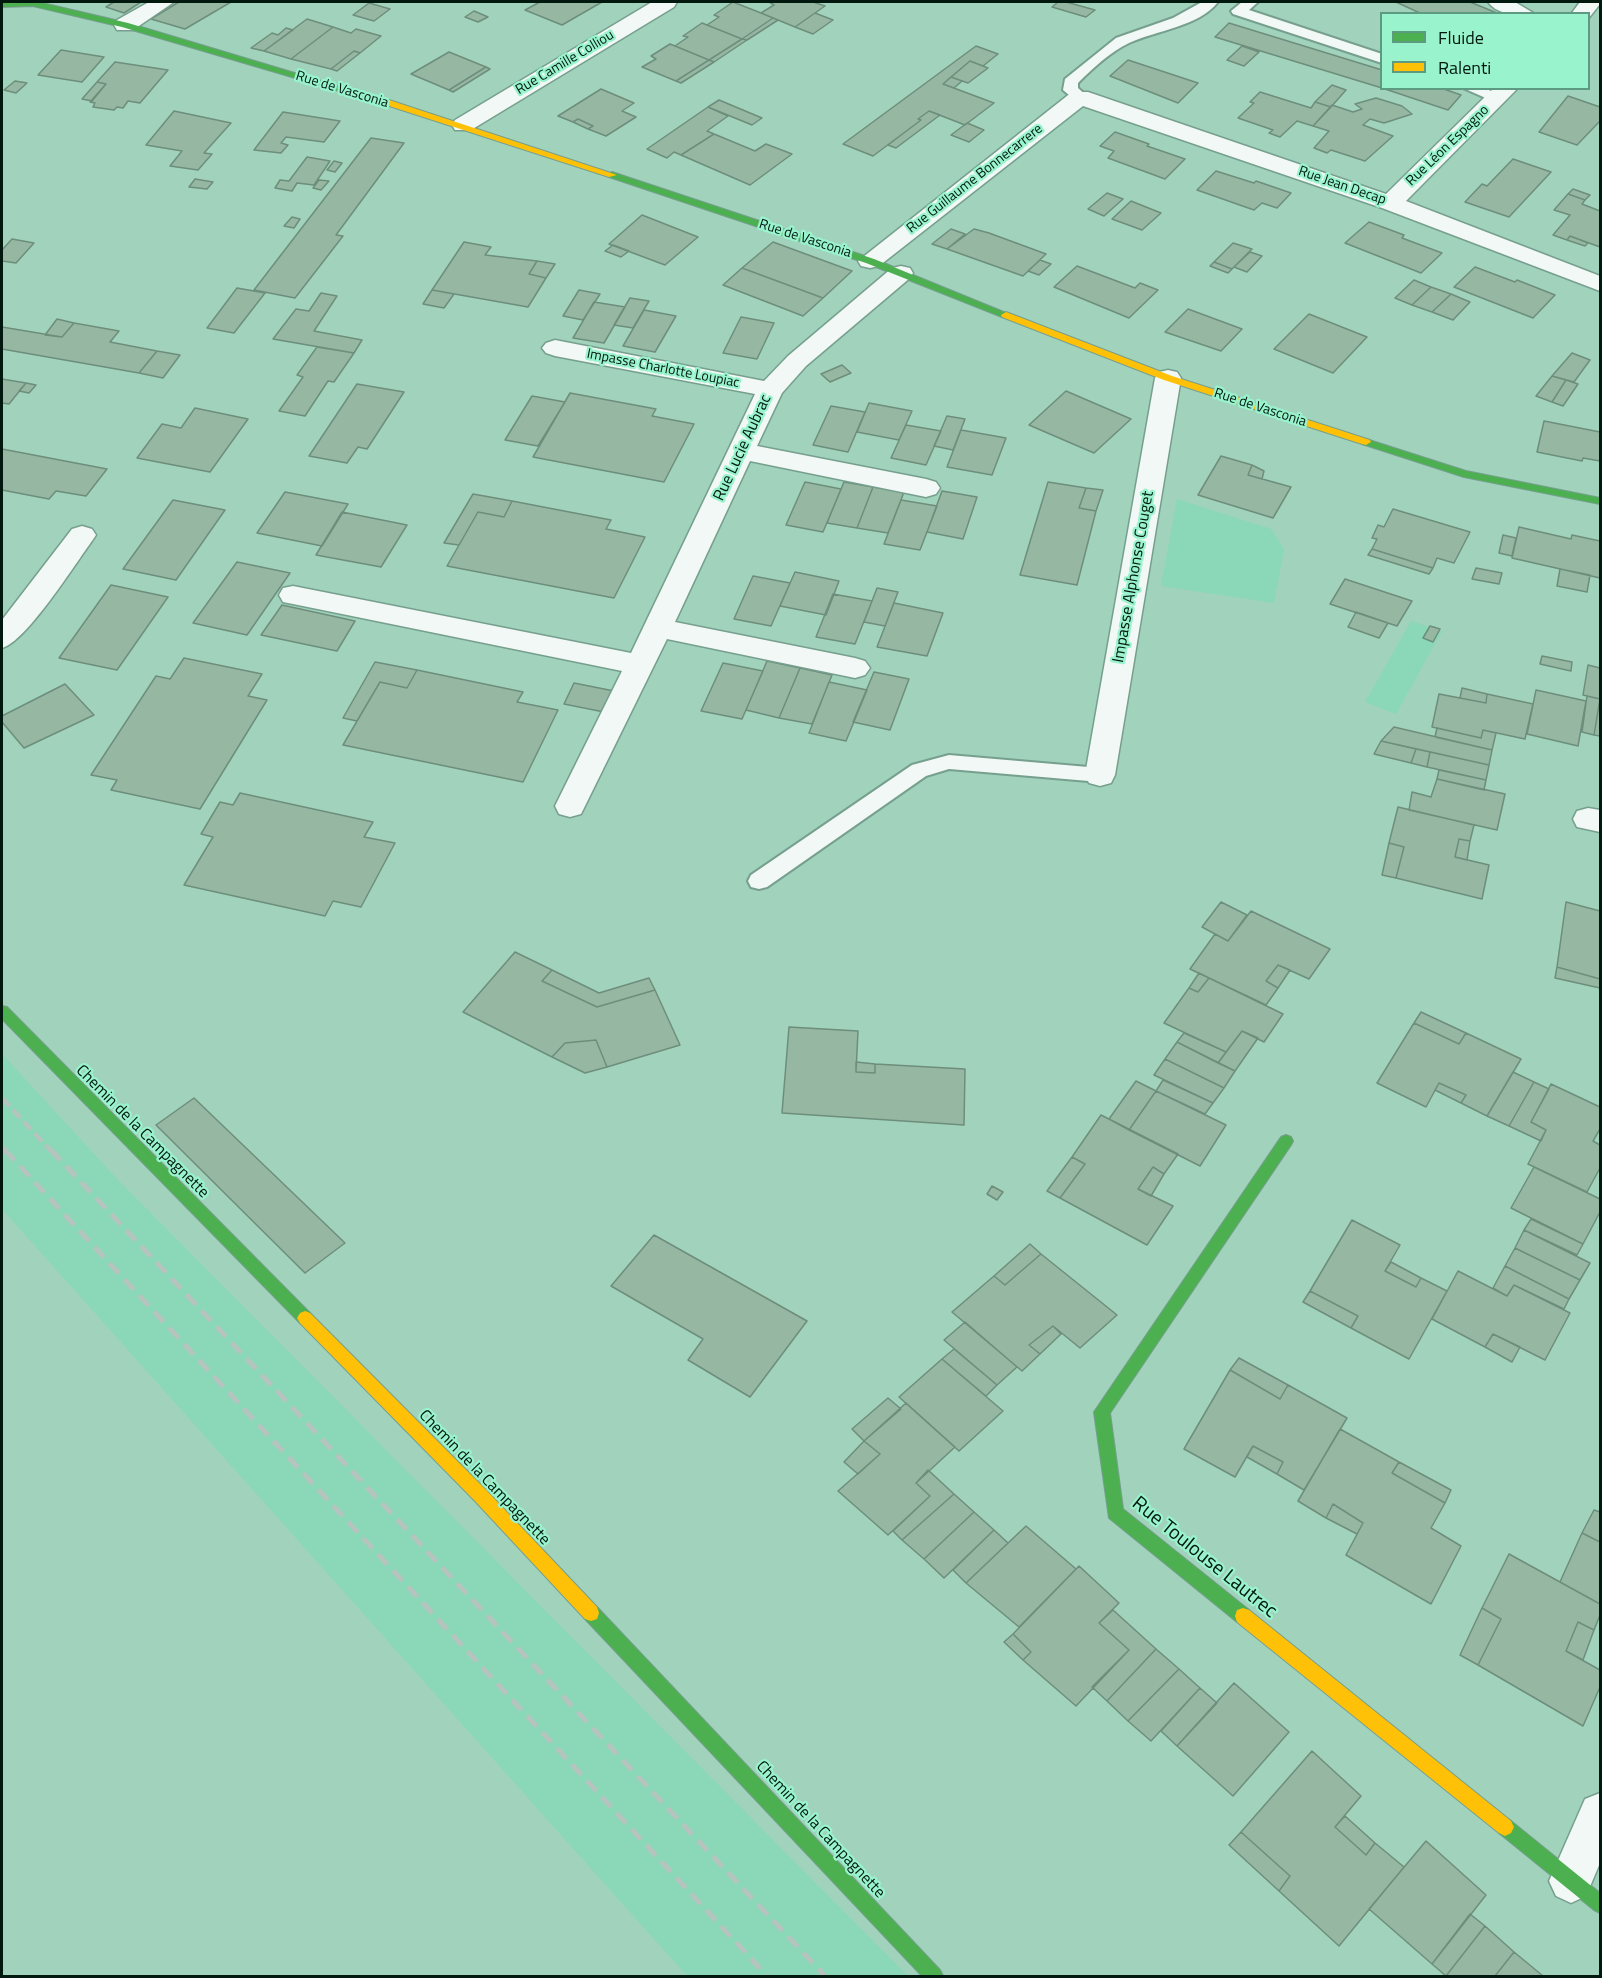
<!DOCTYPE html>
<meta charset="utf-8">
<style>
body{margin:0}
#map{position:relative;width:1602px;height:1978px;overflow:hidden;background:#a0d2bc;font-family:"Titillium Web",sans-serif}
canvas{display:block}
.frame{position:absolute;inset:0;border:3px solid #00180e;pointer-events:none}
.legend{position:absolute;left:1380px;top:12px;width:210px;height:78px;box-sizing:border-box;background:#99f3cd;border:2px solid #5c9b81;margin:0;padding:8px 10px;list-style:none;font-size:18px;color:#00180e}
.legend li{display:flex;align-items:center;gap:12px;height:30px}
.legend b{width:30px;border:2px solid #5c9b81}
</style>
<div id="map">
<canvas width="1602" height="1978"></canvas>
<div class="frame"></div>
<ul class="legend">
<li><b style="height:8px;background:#4caf50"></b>Fluide</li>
<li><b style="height:8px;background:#ffc107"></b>Ralenti</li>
</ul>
</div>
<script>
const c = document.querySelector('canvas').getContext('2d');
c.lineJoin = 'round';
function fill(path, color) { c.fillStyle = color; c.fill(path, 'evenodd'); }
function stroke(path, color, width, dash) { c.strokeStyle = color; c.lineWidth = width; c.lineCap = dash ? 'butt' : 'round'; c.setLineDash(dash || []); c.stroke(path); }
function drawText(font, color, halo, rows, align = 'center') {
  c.font = font + ' "Titillium Web",sans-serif'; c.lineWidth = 4.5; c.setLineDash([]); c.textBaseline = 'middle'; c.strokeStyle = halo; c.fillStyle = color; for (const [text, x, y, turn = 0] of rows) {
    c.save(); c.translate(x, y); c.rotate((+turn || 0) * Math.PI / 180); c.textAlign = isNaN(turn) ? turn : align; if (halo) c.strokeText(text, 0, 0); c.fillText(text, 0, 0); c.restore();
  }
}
fill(new Path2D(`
 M1177,499L1271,529L1284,549L1274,603L1161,586Z
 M1411,621L1442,631L1396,714L1365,702Z
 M2,1054L117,1179L908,1976H687L2,1209Z`), '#8ad8b8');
const building = new Path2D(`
 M114,2H141L124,13L106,7Z
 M179,2H231L185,29L151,19Z
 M540,2H602L562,25L525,10Z
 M733,2L761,13L773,18L742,39L707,25L719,17L714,15Z
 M769,2H813L825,6L795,27L761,13L774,5Z
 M1058,2H1066L1095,10L1086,17L1052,7Z
 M1396,2H1470L1497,13L1422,14Z
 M369,3L390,9L374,21L353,15Z
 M474,11L488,17L478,22L465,17Z
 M815,13L833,20L813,34L795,27Z
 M773,18L778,20L747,40L742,39Z
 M307,19L333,27L291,59L264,51Z
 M702,23L742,39L709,60L675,46L688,37L683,36Z
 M1229,23L1382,70V88L1215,37Z
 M333,27L351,33L356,29L381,36L360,53L354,51L331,69L291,59Z
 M286,28L293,30L264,51L251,48L272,33L278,35Z
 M742,39L747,40L714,62L709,60Z
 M670,44L675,46L709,60L676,81L642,67L656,59L651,56Z
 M976,46L998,54L983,66L970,61L943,84L994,103L965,125L929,111L918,119L921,120L873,156L843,144Z
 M1242,46L1259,52L1244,66L1227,60Z
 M61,50L104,57L82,82L38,75Z
 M354,51L360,53L337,71L331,69Z
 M449,52L486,67L449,90L411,74Z
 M709,60L714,62L681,83L676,81Z
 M1128,60L1198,83L1178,103L1110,76Z
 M970,61L988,68L968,83L951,77Z
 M115,62L168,70L140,103L128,101L123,108L117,107L114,110L93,107L95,103L90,102L106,84L97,82Z
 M486,67L490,69L453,92L449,90Z
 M951,77L962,81L954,88L943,84Z
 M15,81L27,83L16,93L4,90Z
 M97,82L106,84L92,101L82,99Z
 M1332,85L1346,90L1331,107L1315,102Z
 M1382,88H1441L1461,95L1448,110Z
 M601,89L634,103L622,111L636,117L606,136L588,129L593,126L578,119L573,122L558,116Z
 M1260,92L1311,108L1315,102L1331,107L1313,126L1297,121L1280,137L1269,133L1273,130L1238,118L1254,103L1250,102Z
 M1568,96L1600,107V121L1577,145L1539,132Z
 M1376,98L1402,106L1412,114L1384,123L1370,119L1363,125L1393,136L1365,161L1331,150L1327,153L1314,148L1329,131L1313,126L1332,105L1353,112L1362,109L1355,104Z
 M719,100L762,118L752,125L708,107Z
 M708,107L728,116L707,131L714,134L681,155L674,152L667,158L647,149Z
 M174,111L231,123L204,153L212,154L198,170L170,166L182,151L146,145Z
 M929,111L940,115L896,148L888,145L921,120L918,119Z
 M283,112L340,121L324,142L286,137L281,143L288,145L281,153L254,150Z
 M578,119L593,126L588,129L573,122Z
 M967,123L984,130L969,142L951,135Z
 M1115,132L1149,144L1147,146L1185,159L1165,179L1108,158L1114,151L1100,146Z
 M714,134L755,151L766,144L792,154L750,185L681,155Z
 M371,138L404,143L336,235L343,236L295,298L254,290Z
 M307,157L330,161L314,185L297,183L292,191L275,188L280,180L289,181Z
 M1513,159L1551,172L1509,217L1465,202L1482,184L1487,186Z
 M334,161L342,163L335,172L327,170Z
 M1216,171L1254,183L1256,181L1291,193L1277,208L1262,203L1254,210L1197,190Z
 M195,179L213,182L207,189L189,187Z
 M319,180L329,181L321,190L313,188Z
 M1573,189L1590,195L1585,200L1568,194Z
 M1107,193L1123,199L1104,216L1088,209Z
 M1568,194L1585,200L1582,204L1600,211V247L1570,236L1567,240L1553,235L1570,215L1554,210Z
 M1131,201L1161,213L1142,230L1112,219Z
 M642,215L698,237L665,265L609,244Z
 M292,217L300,219L294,228L284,226Z
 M1369,222L1404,235L1402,238L1442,253L1421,273L1345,243Z
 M951,229L965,234L947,249L932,244Z
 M974,229L989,233L1046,254L1023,276L947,249Z
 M1570,236L1588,243L1585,246L1567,240Z
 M12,239L34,243L16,263L2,261V250Z
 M464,242L491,247L485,255L537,261L529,274L546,278L528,307L432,290Z
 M773,242L852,271L823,298L742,268Z
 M1233,243L1252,249L1232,269L1214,262Z
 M613,245L629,251L621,257L605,251Z
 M1250,252L1262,256L1247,272L1234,267Z
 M1040,260L1051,264L1039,275L1028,271Z
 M537,261L555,264L546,278L529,274Z
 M1214,262L1232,269L1228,273L1210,266Z
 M1077,266L1135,288L1140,283L1158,290L1129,318L1054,287Z
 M1475,267L1515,282L1517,280L1555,295L1533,318L1454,287Z
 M742,268L823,298L803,316L723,285Z
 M1414,280L1431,287L1412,305L1395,298Z
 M1431,287L1451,294L1432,312L1412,305Z
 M237,288L265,293L234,333L207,328Z
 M432,290L454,294L444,308L423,304Z
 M579,290L600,294L583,320L563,316Z
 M321,293L337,296L314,331L362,340L354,353L273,339L296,309L309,311Z
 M1451,294L1470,302L1453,320L1432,312Z
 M630,298L649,301L633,328L614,325Z
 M594,302L625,307L604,343L573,338Z
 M1188,309L1242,329L1221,351L1165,332Z
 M644,310L676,316L655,352L623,346Z
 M1309,314L1367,337L1333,373L1274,349Z
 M741,317L774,323L757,359L723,353Z
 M57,319L74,323L62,337L45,335Z
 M74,323L119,331L110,342L157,351L139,373L2,349V327L62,337Z
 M317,347L354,353L334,382L328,381L305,416L279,411L303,377L297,375Z
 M157,351L180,355L163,378L139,373Z
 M1572,353L1590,360L1574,382L1552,376Z
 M842,365L851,373L830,382L821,374Z
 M1552,376L1566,380L1552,402L1536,396Z
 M2,379L26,383L9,404L2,403Z
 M1566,380L1578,384L1563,406L1552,402Z
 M26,383L36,385L29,393L19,391Z
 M357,384L404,392L367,449L358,447L347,463L309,456Z
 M1066,391L1131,419L1094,453L1029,425Z
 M570,393L656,409L652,416L694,424L664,482L533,457Z
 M532,396L565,402L538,446L505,440Z
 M869,403L912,411L899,440L857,432Z
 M831,406L865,412L848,452L813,445Z
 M195,408L248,419L210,472L137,458L162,424L181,428Z
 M947,416L965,419L953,450L934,446Z
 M1544,421L1600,432V461L1583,458L1582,461L1537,452Z
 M906,425L941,431L926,465L891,458Z
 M961,430L1006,438L992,475L947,467Z
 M2,449L107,469L86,496L56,491L49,499L2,490Z
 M1221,456L1252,465L1248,475L1291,487L1273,518L1198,495Z
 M1252,465L1264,471L1262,479L1248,475Z
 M805,482L841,489L823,532L786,525Z
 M844,482L873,487L857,528L827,523Z
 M1048,482L1086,488L1079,508L1096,511L1077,585L1020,575Z
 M873,487L904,492L888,533L857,528Z
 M1086,488L1103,490L1096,511L1079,508Z
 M942,491L977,497L963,539L927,532Z
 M285,492L348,504L322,546L257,533Z
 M473,494L512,501L504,517L478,512L459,545L444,543Z
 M173,500L225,510L176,580L123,569Z
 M901,500L937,506L920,550L884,544Z
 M512,501L611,520L606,529L645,537L614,598L447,566L478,512L504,517Z
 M1393,509L1470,532L1454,563L1437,558L1433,568L1372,549L1377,539L1372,538L1378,525L1384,527Z
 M342,512L407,525L381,567L316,555Z
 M1519,527L1571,539L1572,535L1600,541V578L1512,558Z
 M1503,535L1516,538L1512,556L1499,553Z
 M1372,549L1433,568L1429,574L1368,555Z
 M237,562L290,573L247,635L193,623Z
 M1476,568L1502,573L1499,584L1472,579Z
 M1560,569L1590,575L1587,592L1557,586Z
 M795,572L839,581L826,615L780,606Z
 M753,576L790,583L771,626L734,619Z
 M1345,579L1412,601L1397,626L1330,604Z
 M111,585L168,597L117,670L59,658Z
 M877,588L898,592L885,626L864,622Z
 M833,594L872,601L855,644L816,637Z
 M894,603L943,613L927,656L877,647Z
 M282,605L355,621L337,651L261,635Z
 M1356,612L1388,623L1379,638L1348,627Z
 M1430,626L1440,629L1433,642L1423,638Z
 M1542,656L1572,662L1571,671L1540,664Z
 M184,658L262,674L248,696L267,700L200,809L111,790L117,780L91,775L156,676L170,679Z
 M767,661L800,668L779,718L746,710Z
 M375,662L417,670L407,688L380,682L357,721L343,718Z
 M723,663L763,671L742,719L701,711Z
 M1588,665L1600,668V736L1594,735L1600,699L1583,695Z
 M800,668L832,675L812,724L779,718Z
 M417,670L523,692L517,702L558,710L523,782L343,745L380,682L407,688Z
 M874,672L909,679L890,730L853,722Z
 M829,682L867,690L846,741L809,733Z
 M574,683L614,691L604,712L564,704Z
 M65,684L94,715L24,748L2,722V716Z
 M1462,688L1487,694L1486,703L1460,698Z
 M1536,690L1586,701L1578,746L1527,734Z
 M1439,694L1486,703L1487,694L1533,704L1525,739L1483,730L1481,738L1432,727Z
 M1587,696L1600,699L1594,735L1582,732Z
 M1394,727L1492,750L1489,765L1381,741Z
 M1437,728L1481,738L1483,730L1496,733L1492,750L1435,737Z
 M1381,741L1416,749L1411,763L1374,754Z
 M1416,749L1430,752L1427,767L1411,763Z
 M1430,752L1489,765L1486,780L1427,767Z
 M1439,770L1486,780L1484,790L1437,779Z
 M1437,779L1505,794L1497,830L1409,810L1412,792L1431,797Z
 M240,793L373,822L364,837L395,843L361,907L333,901L325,916L184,885L213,837L201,834L220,802L233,805Z
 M1398,807L1474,825L1470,841L1459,839L1455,857L1489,865L1482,899L1396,878L1404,847L1389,843Z
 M1459,839L1470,841L1467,860L1455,857Z
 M1389,843L1404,847L1396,878L1382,875Z
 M1221,902L1247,915L1228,941L1202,927Z
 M1566,902L1600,911V979L1557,967Z
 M1251,911L1330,949L1309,979L1278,965L1266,981L1278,988L1266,1005L1190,969L1215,934L1228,941Z
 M515,952L552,970L542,981L597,1007L655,990L680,1045L607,1067L596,1040L565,1043L552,1057L463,1012Z
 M1278,965L1290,970L1278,988L1266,981Z
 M1557,967L1600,979V988L1555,978Z
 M552,970L599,993L649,978L655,990L597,1007L542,981Z
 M1199,973L1209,978L1198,992L1189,988Z
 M1209,978L1283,1014L1264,1042L1242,1031L1226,1052L1164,1023L1189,988L1198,992Z
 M1421,1012L1466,1033L1459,1044L1414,1023Z
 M1414,1023L1459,1044L1466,1033L1521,1059L1487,1116L1461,1103L1466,1095L1439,1083L1426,1107L1377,1083Z
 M789,1027L858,1031L856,1072L875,1073V1064L965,1069L964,1125L782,1113Z
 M1242,1031L1258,1038L1235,1071L1218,1063Z
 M1184,1033L1226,1052L1218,1063L1177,1042Z
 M596,1040L607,1067L585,1073L552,1057L565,1043Z
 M1177,1042L1235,1071L1224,1088L1165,1059Z
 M1165,1059L1224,1088L1213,1103L1154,1075Z
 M856,1062L875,1064V1073L856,1072Z
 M1513,1072L1534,1082L1509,1126L1487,1116Z
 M1163,1080L1213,1103L1205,1114L1156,1091Z
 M1136,1081L1156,1091L1129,1130L1109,1119Z
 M1534,1082L1549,1089L1531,1122L1546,1130L1541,1141L1509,1126Z
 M1439,1083L1466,1095L1461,1103L1435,1090Z
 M1551,1084L1600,1107V1129L1593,1141L1600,1145V1168L1587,1192L1528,1164L1546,1130L1531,1122Z
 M1156,1091L1226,1125L1200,1166L1129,1130Z
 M194,1098L345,1243L305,1273L156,1125Z
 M1101,1115L1178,1154L1164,1174L1153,1167L1138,1189L1173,1206L1147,1245L1060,1198L1085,1164L1072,1157Z
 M1072,1157L1085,1164L1060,1198L1047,1191Z
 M1153,1167L1164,1174L1151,1196L1138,1189Z
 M1534,1167L1600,1199V1212L1583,1244L1511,1208Z
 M992,1186L1003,1192L997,1200L987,1194Z
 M1531,1219L1583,1244L1577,1255L1524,1230Z
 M1352,1220L1400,1245L1385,1271L1416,1287L1421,1278L1447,1291L1409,1359L1351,1328L1358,1316L1310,1291Z
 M1524,1230L1590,1263L1580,1280L1515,1248Z
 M654,1235L807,1321L750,1397L688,1360L703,1339L611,1286Z
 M1030,1244L1041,1254L1005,1285L994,1276Z
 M1515,1248L1580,1280L1569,1299L1505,1266Z
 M1041,1254L1117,1315L1080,1348L1053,1326L1029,1345L1040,1354L1022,1371L952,1312L994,1276L1005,1285Z
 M1391,1262L1421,1278L1416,1287L1385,1271Z
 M1505,1266L1569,1299L1564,1309L1514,1285L1507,1296L1493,1288Z
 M1458,1271L1507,1296L1514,1285L1570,1313L1545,1360L1493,1334L1485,1347L1432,1319Z
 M1310,1291L1358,1316L1351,1328L1303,1302Z
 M965,1322L1017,1367L997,1385L944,1340Z
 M1053,1326L1061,1334L1040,1354L1029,1345Z
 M1493,1334L1520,1347L1512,1362L1485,1347Z
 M954,1349L997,1385L986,1396L942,1359Z
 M1239,1358L1288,1385L1280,1399L1230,1370Z
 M942,1359L1003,1411L959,1451L899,1397Z
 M1230,1370L1280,1399L1288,1385L1347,1418L1304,1490L1277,1474L1283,1462L1253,1446L1235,1477L1184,1449Z
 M888,1398L901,1409L864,1441L852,1429Z
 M906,1403L955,1447L916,1483L930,1496L888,1535L838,1491L880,1454L864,1441Z
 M1340,1429L1399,1462L1392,1473L1445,1503L1431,1528L1461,1546L1431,1604L1346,1555L1363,1523L1333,1504L1326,1518L1298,1501Z
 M864,1441L880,1454L858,1474L844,1462Z
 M1253,1446L1283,1462L1277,1474L1247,1457Z
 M1399,1462L1451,1490L1445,1503L1392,1473Z
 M928,1470L954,1494L902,1540L893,1531L930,1496L916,1483Z
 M954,1494L974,1512L924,1559L902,1540Z
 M1333,1504L1363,1523L1357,1534L1326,1518Z
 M1594,1510L1600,1512V1542L1582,1533Z
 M974,1512L994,1530L944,1578L924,1559Z
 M1026,1526L1076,1569L1019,1627L966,1583Z
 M994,1530L1008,1543L966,1583L953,1570Z
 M1582,1533L1600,1542V1604L1560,1582Z
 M1509,1554L1600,1604V1615L1594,1630L1578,1622L1566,1651L1600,1670V1687L1583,1726L1478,1665L1501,1619L1482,1608Z
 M1079,1566L1119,1603L1099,1623L1129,1650L1076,1706L1023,1660L1031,1652L1013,1634Z
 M1482,1608L1501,1619L1478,1665L1460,1655Z
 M1113,1610L1156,1649L1107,1701L1092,1687L1129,1650L1099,1623Z
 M1578,1622L1594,1630L1583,1660L1566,1651Z
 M1013,1634L1031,1652L1023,1660L1004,1642Z
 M1156,1649L1179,1669L1128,1721L1107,1701Z
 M1179,1669L1200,1688L1151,1741L1128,1721Z
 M1234,1683L1289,1732L1233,1796L1177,1746Z
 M1200,1688L1217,1703L1177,1746L1161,1731Z
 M1312,1751L1361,1796L1335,1827L1366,1855L1375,1843L1404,1867L1339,1946L1279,1891L1290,1876L1241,1832Z
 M1345,1816L1375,1843L1366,1855L1335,1827Z
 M1241,1832L1290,1876L1279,1891L1229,1845Z
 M1426,1841L1486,1895L1432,1964L1369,1909Z
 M1470,1914L1485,1926L1446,1976L1432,1964Z
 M1485,1926L1514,1952L1495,1976H1446Z
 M1514,1952L1543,1976H1495Z`);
fill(building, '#96b8a3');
stroke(building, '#6d8e7b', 1.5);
const lane = new Path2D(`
 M1202,2H1218C1198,27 1157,30 1129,43C1110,52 1093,68 1078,83V88L1088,97L1085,100H1075L1063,90L1065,79L1116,38L1173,18Z
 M1242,2H1258L1249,10L1382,54V63L1233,14L1231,11Z
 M1463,88H1485L1505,98L1497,103Z
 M949,755L1100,768L1107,770L1110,775L1107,780L1100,782L949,769L926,776L767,887L759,889L751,887L748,881L751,875L912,765Z`);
const street = new Path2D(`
 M149,2H174L133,30H117L114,25L117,20Z
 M652,2H677L674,7L471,130H455L452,125L455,120Z
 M1488,2H1515L1535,14C1520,14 1499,17 1488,2Z
 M1580,2H1600V4L1588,19V14H1571Z
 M1494,88H1518L1406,201L1600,276V291L1382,208L1083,106L879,266L870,268L861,266L858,261L1072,92H1088L1386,194Z
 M901,266L910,268L913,273L910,278L806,366L782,393L757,446L926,479L936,482L940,488L936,494L926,497L750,461L675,622L855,658L865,661L870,668L865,675L855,678L667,639L585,806L581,814L570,817L559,814L555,806L622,671L293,604L283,602L279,595L283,588L293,586L631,653L755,394L555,356L546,353L542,348L546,343L555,340L764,381L788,356L892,268Z
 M1168,370L1177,372L1181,378L1115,775L1111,783L1100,786L1089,783L1085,775L1155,378L1159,372Z
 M82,526L92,529L96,535L92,541C75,564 26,642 2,648V620L72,529Z
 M1588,808L1600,810V832L1577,827L1573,819L1577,811Z
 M1600,1793V1863L1586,1896L1571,1903L1556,1896L1549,1881L1585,1799Z`);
const fast = new Path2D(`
 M2,2H38L128,23L388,101L380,103L122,27L33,6L2,7Z
 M612,172L874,259L1011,315L1006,318L1002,317L866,263L609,177L607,175Z
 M1366,439L1466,471L1600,498V504L1464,477L1362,444L1361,442Z
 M2,1006L7,1007L310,1313L313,1318L310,1323L305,1325L300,1323L2,1019Z
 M1286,1135L1291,1137L1293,1141L1291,1145L1110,1413L1123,1509L1249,1610L1251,1616L1249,1622L1243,1624L1237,1622L1109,1518L1094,1412L1281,1137Z
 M591,1605L597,1607L940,1970L943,1976H922L585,1619L583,1613L585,1607Z
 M1505,1818L1511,1821L1600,1893V1913L1594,1910L1499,1833L1496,1827L1499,1821Z`);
const slow = new Path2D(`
 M380,99H386L617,175L609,177L380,103Z
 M1006,312L1172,376L1370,440L1371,442L1366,445L1362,444L1164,380L1002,317L1001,315Z
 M305,1311L310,1313L487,1491L597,1607L599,1613L597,1619L591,1621L585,1619L475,1501L300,1323L297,1318L300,1313Z
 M1243,1608L1249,1610L1511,1821L1514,1827L1511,1833L1505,1836L1499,1833L1237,1622L1235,1616L1237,1610Z`);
stroke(lane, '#769f8e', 4);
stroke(street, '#769f8e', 3);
stroke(fast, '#769f8e', 2);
stroke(slow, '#769f8e', 2);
fill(lane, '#f1f8f5');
fill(street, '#f1f8f5');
fill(fast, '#4caf50');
fill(slow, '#ffc107');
stroke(new Path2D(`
 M2,1098L52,1152
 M2,1147L6,1152`), '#b6c4bf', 4.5, [11, 5]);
stroke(new Path2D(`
 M5,1150L767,1976
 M51,1150L825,1976`), '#b6c4bf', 5, [14, 8]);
drawText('14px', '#00180e', '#99f3cd', [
 ["Rue Camille Colliou",565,63,-31],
 ["Rue de Vasconia",342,90,17],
 ["Rue Léon Espagno",1448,146,-44],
 ["Rue Guillaume Bonnecarrere",975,179,-38],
 ["Rue Jean Decap",1342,186,19],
 ["Rue de Vasconia",805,239,18],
 ["Impasse Charlotte Loupiac",663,369,11],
 ["Rue de Vasconia",1260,408,18]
]);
drawText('16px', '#00180e', '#99f3cd', [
 ["Rue Lucie Aubrac",743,448,-65],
 ["Impasse Alphonse Couget",1134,577,-80],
 ["Chemin de la Campagnette",142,1132,45],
 ["Chemin de la Campagnette",484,1478,46],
 ["Chemin de la Campagnette",820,1830,47]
]);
drawText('20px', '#00180e', '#99f3cd', [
 ["Rue Toulouse Lautrec",1204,1558,39]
]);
</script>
